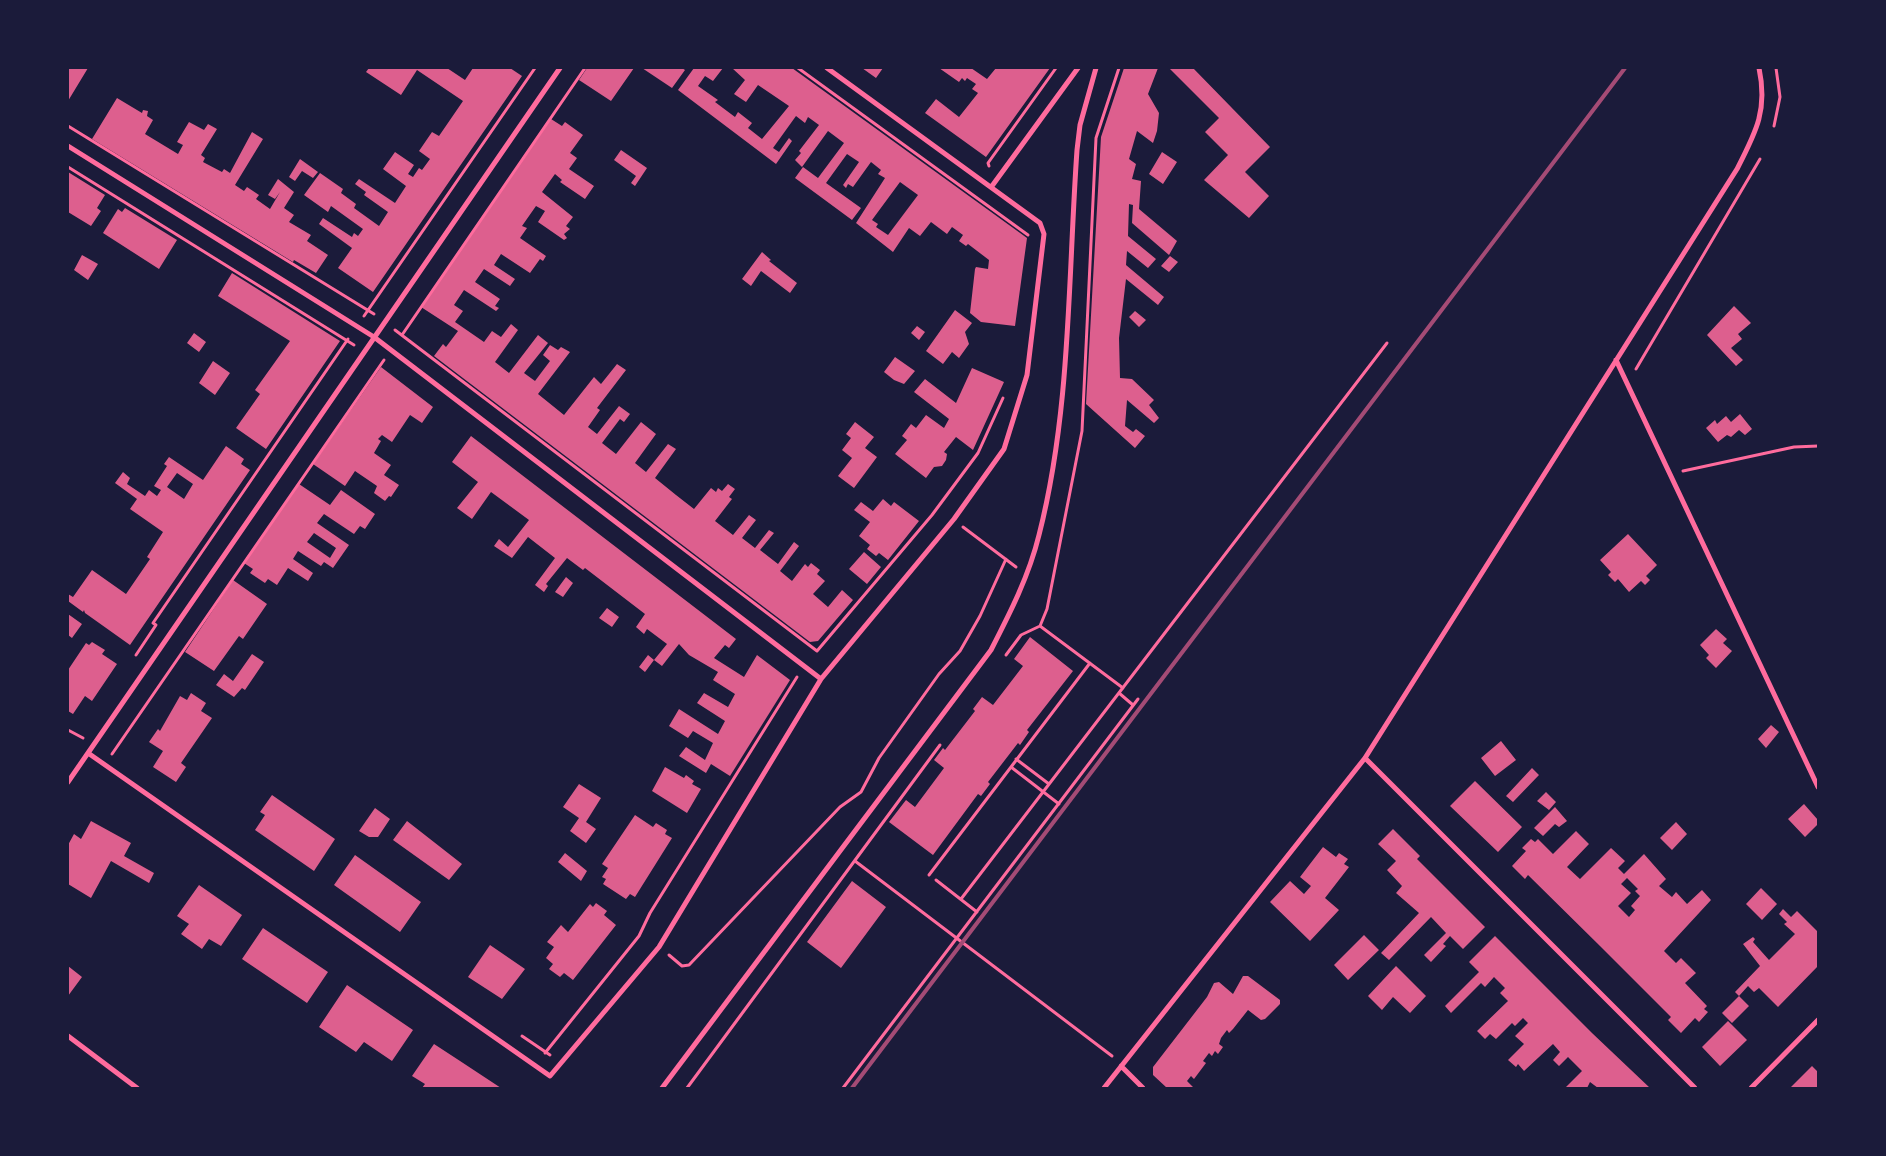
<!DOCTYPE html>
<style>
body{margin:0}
#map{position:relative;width:1886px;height:1156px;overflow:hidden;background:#1b1b3a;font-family:"Space Grotesk",sans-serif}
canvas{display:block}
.frame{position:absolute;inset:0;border:69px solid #1b1b3a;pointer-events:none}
</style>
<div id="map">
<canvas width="1886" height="1156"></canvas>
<div class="frame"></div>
</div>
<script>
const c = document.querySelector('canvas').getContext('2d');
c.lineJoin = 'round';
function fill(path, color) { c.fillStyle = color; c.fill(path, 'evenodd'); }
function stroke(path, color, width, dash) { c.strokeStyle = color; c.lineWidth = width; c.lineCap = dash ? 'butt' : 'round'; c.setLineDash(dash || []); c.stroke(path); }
fill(new Path2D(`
 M68,68H88L68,101Z
 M369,68H447L465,80L473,68H510L522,76L373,292L338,268L352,248L319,224L323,218L352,237L354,233L358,236L363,229L331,206L328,212L304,195L320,173L343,189L341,193L356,204L354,208L379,226L388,212L364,195L366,192L355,184L359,179L395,203L406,186L383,169L395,152L414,165L408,174L413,177L419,168L422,170L430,159L419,151L432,132L439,136L463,101L417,70L401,95L366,72Z
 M587,68H634L611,101L579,80Z
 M642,68H682L685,70L672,88Z
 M694,68H723L713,81L705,76L698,86L718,100L715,102L735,117L738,112L752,123L748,128L762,139L789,106L758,85L746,102L734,94L745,80L732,68H792L846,107L843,113L846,107L1027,238L1015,326L981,322L970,313L975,269L976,267L988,269L989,260L968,244L966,246L959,241L963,235L952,227L947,234L931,222L920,236L909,228L893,252L856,223L885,178L878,174L881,170L871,162L853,187L848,184L846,188L843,185L859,162L847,154L826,183L861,208L852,220L795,178L803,167L818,178L844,143L828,131L802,167L795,160L801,153L799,151L819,125L808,117L805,123L796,116L773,148L779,152L789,138L792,141L776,164L678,90ZM900,182L918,195L888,235L876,227L878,224L872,220Z
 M862,68H883L876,78Z
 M939,68H971L987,79L996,68H1050L986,157L925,113L936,99L959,117L978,93L972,89L976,84L967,78L965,81L962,78L959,82Z
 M1124,68H1158L1148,94L1159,113L1157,131L1153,143L1137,131L1129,159L1136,164L1132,179L1141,181L1139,209L1177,241L1169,255L1132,223L1133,205L1129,204L1128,236L1156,259L1148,268L1127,251L1126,265L1164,297L1158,305L1126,279L1119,338L1120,378L1132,379L1154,400L1149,405L1159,418L1154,423L1127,400L1125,426L1133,432L1136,429L1145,436L1135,448L1086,404L1101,137Z
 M1169,68H1193L1270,147L1245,172L1269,196L1249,218L1204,180L1228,155L1205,132L1219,118Z
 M117,98L142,113L143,110L148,111L147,116L153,120L145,134L178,154L183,145L177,142L189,122L204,130L208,124L217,129L201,155L205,158L203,162L222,172L224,169L230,173L252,132L263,139L235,185L244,191L247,187L259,195L256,199L270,209L280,192L275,199L268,195L278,179L294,192L284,208L294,215L289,222L311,235L307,241L328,255L316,273L294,260L293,262L92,139Z
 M551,119L562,126L565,122L583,135L570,153L577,158L569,169L594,186L585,199L560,182L562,180L555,174L542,192L573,217L566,226L570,229L564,234L567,238L564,240L538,222L545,211L536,206L522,226L527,228L520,238L546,256L543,261L540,259L530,273L501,254L494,265L515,279L510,286L484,269L475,282L500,299L495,306L499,308L496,311L464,290L454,305L463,311L455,322L484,342L492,331L501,337L511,324L518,330L495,362L509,373L538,335L548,343L524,373L535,381L550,361L543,355L550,345L558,350L561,347L570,352L538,394L564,415L594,377L601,384L617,364L626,370L597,408L600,410L588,427L597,434L619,406L630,414L624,422L620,419L602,443L616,454L641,422L656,434L635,463L646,472L668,444L676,449L655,478L676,495L694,509L711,488L716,492L718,488L722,491L728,484L735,489L729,497L732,499L715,521L733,535L749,515L756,520L742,538L755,548L769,530L774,533L760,550L778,564L794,542L799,546L780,571L792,581L805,564L808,567L811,563L820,570L817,574L825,581L813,594L828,607L842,590L853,600L818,641L810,642L434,356L443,344L446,347L458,331L421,307Z
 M621,150L647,168L635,186L631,183L636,176L614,160Z
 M1162,152L1177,162L1163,184L1149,174Z
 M300,159L318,172L313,178L302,171L295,181L289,177Z
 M68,172L105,195L97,208L101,211L91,226L68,212Z
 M125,208L177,240L159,269L103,233L118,209L122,212Z
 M762,252L771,260L769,261L797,283L790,293L761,271L751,286L742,279Z
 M82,255L98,264L88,280L74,270Z
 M1170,256L1178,262L1169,272L1161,266Z
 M232,273L340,341L266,449L236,428L260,394L255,390L290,341L218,296Z
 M1734,306L1751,323L1738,334L1742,339L1731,348L1743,360L1736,366L1707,335Z
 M955,310L972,323L965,332L969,344L959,358L952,352L943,364L926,351Z
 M1135,311L1146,320L1139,327L1129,317Z
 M917,326L925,332L919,340L911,333Z
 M194,333L206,342L199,352L187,343Z
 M895,357L915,371L904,384L894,380L884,372Z
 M213,361L230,373L215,395L199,383Z
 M381,367L433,407L422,423L410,415L392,442L382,435L378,439L381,441L374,453L391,465L384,475L399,485L391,497L389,496L385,501L374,493L377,486L355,471L345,486L313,464Z
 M972,368L1004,382L973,450L956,437L944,452L947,454L946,460L942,466L934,467L926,478L895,454L907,440L902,436L911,424L916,428L926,415L944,428L949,419L914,392L925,379L956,403Z
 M1740,414L1752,429L1745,435L1739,430L1731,437L1727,435L1718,442L1706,428L1715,420L1717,424L1726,416L1731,422Z
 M855,422L874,437L865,448L877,457L854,488L838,476L852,458L842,450L851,438L846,434Z
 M471,436L736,639L729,648L725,645L714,658L744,677L757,655L790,680L730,776L711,764L706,773L679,756L686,747L705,760L713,743L693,731L688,738L669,726L679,709L718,734L725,721L697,703L704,693L728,707L735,694L713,680L718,672L689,655L679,644L662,666L654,660L667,644L647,629L644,634L636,627L645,614L585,568L583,570L567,558L546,584L548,586L544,592L535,585L555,558L528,537L512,558L494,546L499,539L508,547L529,520L491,492L472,519L457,508L478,482L452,462Z
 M226,446L244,459L241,464L250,470L130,645L85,613L84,610L83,612L68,601V594L73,597L92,570L126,594L150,559L147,557L163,532L130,509L137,499L115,483L123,472L130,478L127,484L145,496L149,490L157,496L161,490L154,486L167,466L164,464L169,457L203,480ZM177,473L193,484L184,499L167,487Z
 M299,484L330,505L341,490L375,514L365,529L360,526L354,534L324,514L317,523L349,545L333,568L324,562L321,566L298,551L293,559L313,573L308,581L288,568L277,585L268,579L265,583L250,573L253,569L244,563ZM314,533L336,548L330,558L307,542Z
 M883,499L891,506L894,502L919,521L888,560L879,553L876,556L867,549L870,545L859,536L870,522L854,510L861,502L873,511Z
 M1628,534L1657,565L1646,576L1650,580L1645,585L1641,581L1629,592L1618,579L1615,582L1608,575L1611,572L1600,560Z
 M864,552L881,567L867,584L849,569Z
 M566,577L573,583L563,597L555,592Z
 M233,580L267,604L243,639L239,636L214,671L185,652Z
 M607,608L619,617L612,627L599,618Z
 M68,614L82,624L72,638L68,635Z
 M1716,629L1727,639L1723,643L1732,651L1716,668L1706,658L1709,655L1700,645Z
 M1030,637L1073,671L1027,730L1029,732L1020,745L1018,743L988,782L990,784L981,796L978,794L933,855L889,822L906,800L915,807L944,768L934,760L943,748L945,750L975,711L973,709L982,697L993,705L1023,666L1014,659Z
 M92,642L105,650L102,654L117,664L92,701L85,696L73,714L68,711V670L86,643L89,645Z
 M252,654L264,662L245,690L242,688L234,697L216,685L224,674L233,681Z
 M648,655L654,660L645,672L639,667Z
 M191,693L206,703L201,711L212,718L181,763L186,767L176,782L153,767L163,751L149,742L158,729L160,731L180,696L187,700Z
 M1771,725L1779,732L1766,748L1758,739Z
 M1501,741L1516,760L1495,776L1481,758Z
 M665,767L684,778L686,775L694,781L692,784L701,789L687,813L652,791Z
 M1532,768L1539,775L1513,802L1506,796Z
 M1475,781L1522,827L1498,852L1450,806Z
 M579,784L601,798L586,822L596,829L586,843L570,831L579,818L563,807Z
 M1546,792L1556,802L1549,810L1537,801Z
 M272,795L335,839L314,871L255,830L265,815L260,812Z
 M1804,804L1818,820V824L1805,837L1788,819Z
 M1555,807L1567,821L1559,827L1555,824L1543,836L1534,828Z
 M375,808L390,819L378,837H369L359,831Z
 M635,815L653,827L656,823L667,830L665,834L672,838L635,897L630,894L626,899L603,884L606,879L602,877L608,868L602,864Z
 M91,821L131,843L124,856L154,873L149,883L111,861L91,898L68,884V845L74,834L81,839Z
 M407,821L462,864L449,880L393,840Z
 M1676,822L1687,834L1672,850L1660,838Z
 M1393,829L1420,856L1417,859L1485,927L1463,949L1450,936L1443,944L1446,946L1431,962L1424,955L1446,933L1431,917L1389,960L1381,953L1419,913L1396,893L1402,886L1387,870L1396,861L1378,844Z
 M1576,831L1589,844L1567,867L1580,879L1611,848L1625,861L1618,868L1624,874L1644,854L1666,879L1659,886L1672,897L1676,892L1687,904L1702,890L1711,900L1664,951L1676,963L1681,958L1696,973L1685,983L1707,1006L1704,1009L1708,1012L1699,1022L1695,1018L1681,1033L1668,1020L1671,1017L1600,946L1528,875L1525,879L1512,866L1526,851L1522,848L1531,839L1535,842L1538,839L1553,854ZM1627,878L1638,889L1635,891L1640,896L1631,906L1635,910L1629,917L1618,906L1631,893L1621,884Z
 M1323,847L1336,857L1339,853L1348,859L1344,864L1349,867L1325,898L1339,910L1310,941L1270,902L1290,881L1304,894L1311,886L1300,877Z
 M565,853L587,871L581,881L558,862Z
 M355,855L421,902L400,932L334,885Z
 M852,881L886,907L841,968L807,942Z
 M199,885L242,915L221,946L209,939L202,949L181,934L189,924L177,916Z
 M1761,888L1777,904L1762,920L1746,904Z
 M596,903L607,911L604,915L616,925L573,980L564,973L560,977L549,969L553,964L546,958L554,947L547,942L561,925L568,932L590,904L593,907Z
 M1783,909L1791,917L1797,911L1818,932V966L1778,1007L1759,988L1754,992L1748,986L1739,996L1735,992L1760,966L1743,944L1753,937L1755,939L1753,942L1769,960L1795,934L1784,924L1787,922L1779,914Z
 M263,928L328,972L307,1003L242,959Z
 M1364,935L1379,950L1348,980L1334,965Z
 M1495,936L1592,1033L1650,1088H1598L1590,1082L1587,1088H1565L1582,1071L1568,1057L1559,1066L1553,1060L1560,1052L1553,1044L1524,1071L1518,1064L1516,1067L1508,1060L1524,1044L1515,1036L1528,1023L1523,1018L1515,1026L1512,1023L1496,1039L1490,1034L1485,1039L1477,1031L1508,1001L1500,993L1505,988L1494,977L1485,987L1481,983L1451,1013L1445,1006L1479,972L1469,962Z
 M490,945L525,969L502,999L468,977Z
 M68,966L82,977L68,996Z
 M1396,966L1426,996L1410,1013L1393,997L1382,1010L1368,996Z
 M1243,976H1248L1280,1000V1004L1265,1019L1261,1020L1248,1010L1233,1029L1229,1033L1227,1030L1221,1038L1219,1044L1223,1047L1218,1054L1215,1051L1212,1056L1209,1053L1203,1061L1206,1063L1194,1079L1191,1076L1187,1081L1194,1088H1167L1153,1075V1067L1207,997L1214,983L1219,982L1233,994Z
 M347,985L413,1030L392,1061L364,1042L356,1052L319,1027Z
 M1739,996L1749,1006L1732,1023L1722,1013Z
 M1728,1021L1747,1040L1720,1066L1702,1047Z
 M434,1044L457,1059L501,1088H422L425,1084L412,1076Z
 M1812,1066L1817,1071L1818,1069V1088H1790Z`), '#dd5f8e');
stroke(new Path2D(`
 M798,68L1028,235
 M68,126L374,314
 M1774,126L1780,97L1776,68
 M989,166L988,163L1056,68
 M68,167L354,345
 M364,316L535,68
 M395,330L817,651L932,515L978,453L1003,398
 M402,335L585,68
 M1636,369L1760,159
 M1683,471L1794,447L1818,446
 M963,527L1016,567
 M1040,626L1123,688
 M136,655L156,625L153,623L348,339
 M1006,655L1021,635L1040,626L1047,609L1082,431L1096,138L1119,68
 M1119,693L1133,705
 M68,730L83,738
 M112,754L384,360
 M1016,759L1049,784
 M1011,767L1059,804
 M855,861L1112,1056
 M929,875L1090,663
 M936,880L977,912
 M961,899L1387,343
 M669,955L682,966L689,965L840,807L861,792L879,758L939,674L960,651L980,616L1006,559
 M522,1036L550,1055
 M545,1053L639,936L650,913L797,677
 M687,1088L940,745
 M843,1088L1138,699`), '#ff6b9d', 3);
stroke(new Path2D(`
 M68,146L374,337L821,679
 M992,186L1078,68
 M1616,360L1818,787
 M88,753L550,1076L659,947L821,679L954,519L1004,449L1027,375L1044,234L1040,223L827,68
 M1365,758L1695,1088
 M68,782L560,68
 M68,1036L137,1088
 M1121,1066L1143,1088
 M662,1088L991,650C1010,613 1029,576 1039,535C1071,410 1068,277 1077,150L1080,125L1096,68
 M1104,1088L1365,758L1737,169C1756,132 1768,110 1759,68
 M1751,1088L1818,1020`), '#ff6b9d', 5);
stroke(new Path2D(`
 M852,1088L1625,68`), '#a44b75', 4);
</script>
